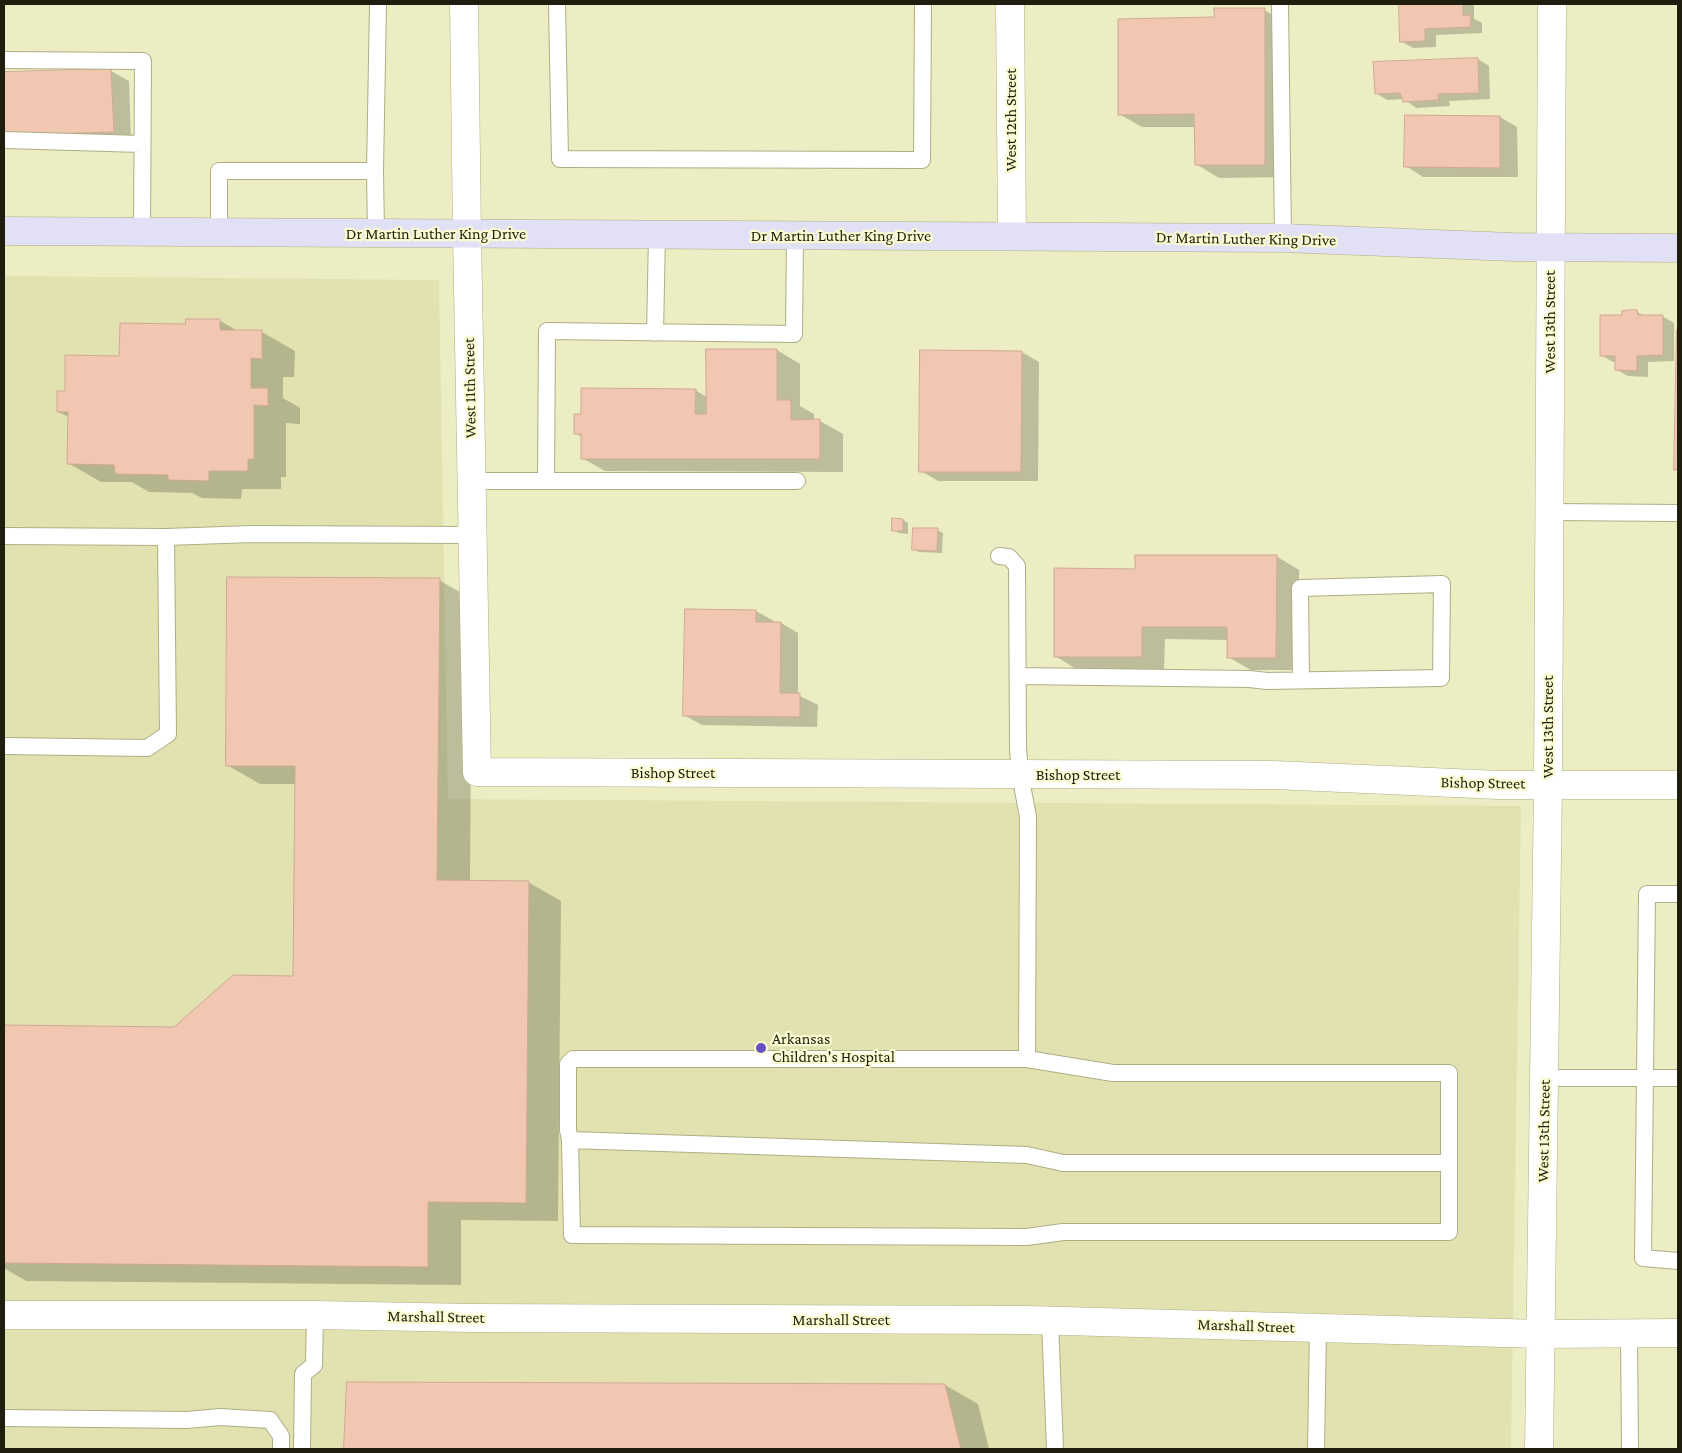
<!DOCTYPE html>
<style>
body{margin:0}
#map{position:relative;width:1682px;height:1453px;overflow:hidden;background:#ededc3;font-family:"Crimson Pro",serif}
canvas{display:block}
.frame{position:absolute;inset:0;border:5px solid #1f1e0e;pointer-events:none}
</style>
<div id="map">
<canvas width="1682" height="1453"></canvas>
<div class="frame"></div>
</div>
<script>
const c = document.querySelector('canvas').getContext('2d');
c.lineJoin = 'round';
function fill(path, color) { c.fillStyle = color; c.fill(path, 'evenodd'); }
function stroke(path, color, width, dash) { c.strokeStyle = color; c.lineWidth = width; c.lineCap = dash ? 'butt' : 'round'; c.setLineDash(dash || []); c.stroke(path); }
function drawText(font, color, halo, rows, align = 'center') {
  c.font = font + ' "Crimson Pro",serif'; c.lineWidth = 4.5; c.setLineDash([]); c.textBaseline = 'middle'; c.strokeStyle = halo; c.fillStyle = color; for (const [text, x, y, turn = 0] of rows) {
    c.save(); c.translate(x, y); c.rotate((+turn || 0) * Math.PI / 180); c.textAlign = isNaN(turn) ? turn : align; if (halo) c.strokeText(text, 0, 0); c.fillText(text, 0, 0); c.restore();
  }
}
fill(new Path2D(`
 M4,276L439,280L448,799L1521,806L1511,1449H4Z`), '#e2e2b1');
fill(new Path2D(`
 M1400,4H1474V19L1482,23V33L1436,35V47L1413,48L1401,41Z
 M1264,10L1287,23L1288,177L1219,178L1196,164V127H1142L1119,114L1215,19Z
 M1478,59L1489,66L1490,99L1449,101L1450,106L1416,108L1404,99L1387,100L1376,93Z
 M111,71L129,81L131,142L9,134L4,130V74Z
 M1500,117L1517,127L1518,177H1423L1406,166Z
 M1637,312L1645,316H1662L1674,323V361L1648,362V377L1628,376L1617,370L1616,362H1613L1601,355L1623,316Z
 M219,320L239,332H262L295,351L294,377H283V398L300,408V424L286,423V477H281V489H242L241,499L202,498L192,493L149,492L132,482H101L68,463L69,417L58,412L66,392L120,357L187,325Z
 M1678,332V471L1675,469Z
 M708,350H777L800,364V406L814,414V421H820L843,434V472L605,471L582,458V437L575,433L582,415L695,390L707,397Z
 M1022,352L1039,362L1038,481H938L921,471Z
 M894,520H903L908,523V534L899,533L894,530Z
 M937,530L943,533L942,553L919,552L913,549Z
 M1276,556L1299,570V670H1251L1228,657V640L1165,639L1164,670H1078L1055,656L1136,570Z
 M439,580L472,599L470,882H528L561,901L558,1221L461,1220V1285L26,1281L4,1268V1026L175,1028L294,977L296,784H260L227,765Z
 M686,610L756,611L774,621V623H781L798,633V695L818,705L817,727L702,725L684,715Z
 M349,1383L945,1385L978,1404L989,1449H345Z`), '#0003');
const building = new Path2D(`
 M1399,4H1463V15H1470L1471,27L1425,29V41L1400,42Z
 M1214,8H1265V165H1195L1194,114L1118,115V19L1214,17Z
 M1478,58L1479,93L1438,94L1439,100L1403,102L1400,93L1375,94L1373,62Z
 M111,69L114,132L8,135L4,132V72Z
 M1405,115L1500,116V168L1404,167Z
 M1637,310L1638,315H1663V355L1637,356V371L1615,370V356H1600V315H1622V311Z
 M186,319H220V330H262V359L251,358V388H268V406L254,405V459H248V471H209V481L168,480V475L115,474L114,465L67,464L68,412H57V391H65V355L119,356L120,323L185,324Z
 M1677,330H1678V470H1674Z
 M706,349H777V400H791V420L820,419V459H581V434H574V414H581V388L696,389L695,414H706Z
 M920,350L1022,351L1021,472H919Z
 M892,518L903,519V531H892Z
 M913,528H938L937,551L912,550Z
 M1135,555H1277L1276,658H1227V627H1142V657H1054V568L1135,569Z
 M227,577L440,578L437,880L529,881L526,1203L428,1202V1267L4,1263V1025L174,1027L233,975L293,976L295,766H226Z
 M685,609L756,610V622H781L780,693H800V717L683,716Z
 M347,1382L945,1384L961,1449H344Z`);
fill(building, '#f1c7b2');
stroke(building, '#d1a894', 1);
const lane = new Path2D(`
 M557,4L560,159L922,160L923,4
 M1280,4L1283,238
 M4,60L143,61L142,232
 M4,140L142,144
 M219,232V171H375
 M376,234L375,171L378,4
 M655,333L657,235
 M471,481H797
 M546,481L547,331L794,334L795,236
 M1549,512L1678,513
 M4,536L166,537L168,734L147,748L4,746
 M166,537L252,534L473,535
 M999,556L1009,557L1017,566L1018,748L1020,774L1028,817L1027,1059
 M1018,676L1249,679L1267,681L1441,678L1442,584L1300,588L1301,680
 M1678,894H1647L1643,1258L1678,1261
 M573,1059H1027L1113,1073H1449V1163H1063L1027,1155L570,1140L568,1130V1064Z
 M1545,1078H1678
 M570,1140L572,1235L1027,1237L1063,1232H1449V1163
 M1050,1321L1055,1449
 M1629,1334L1630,1449
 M4,1418L187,1420L220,1417L270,1420L281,1436V1449
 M302,1449L303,1374L314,1365L315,1315
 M1316,1449L1318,1328`);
const street = new Path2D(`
 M464,4L467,235L477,772L1274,775L1499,785H1678
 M1010,4L1012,236
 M4,1315H315L471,1318L1027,1320L1541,1334L1678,1333
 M1539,1449L1548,784L1552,4`);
const secondary = new Path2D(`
 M4,231L1283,238L1513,247L1678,248`);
stroke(lane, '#aeae85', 18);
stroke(street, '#aeae85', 29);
stroke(secondary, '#aeae85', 29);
stroke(lane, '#fff', 16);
stroke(street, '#fff', 28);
stroke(secondary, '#e2e0f5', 28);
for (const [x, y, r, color] of [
 [761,1048,6,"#674fc8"]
]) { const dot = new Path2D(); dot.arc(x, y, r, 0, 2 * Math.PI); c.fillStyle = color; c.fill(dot); stroke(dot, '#fafbd0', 2); }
drawText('16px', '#1f1e0e', '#fafbd0', [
 ["West 12th Street",1011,120,-90],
 ["Dr Martin Luther King Drive",436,234],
 ["Dr Martin Luther King Drive",841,236],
 ["Dr Martin Luther King Drive",1246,239,1],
 ["West 13th Street",1550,322,-90],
 ["West 11th Street",470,388,-91],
 ["West 13th Street",1548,727,-90],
 ["Bishop Street",673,773],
 ["Bishop Street",1078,775],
 ["Bishop Street",1483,783,1],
 ["West 13th Street",1544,1131,-89],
 ["Marshall Street",436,1317,1],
 ["Marshall Street",841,1320],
 ["Marshall Street",1246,1326,2]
]);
drawText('16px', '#1f1e0e', '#fafbd0', [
 ["Arkansas",772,1039],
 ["Children's Hospital",772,1057]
], 'left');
</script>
